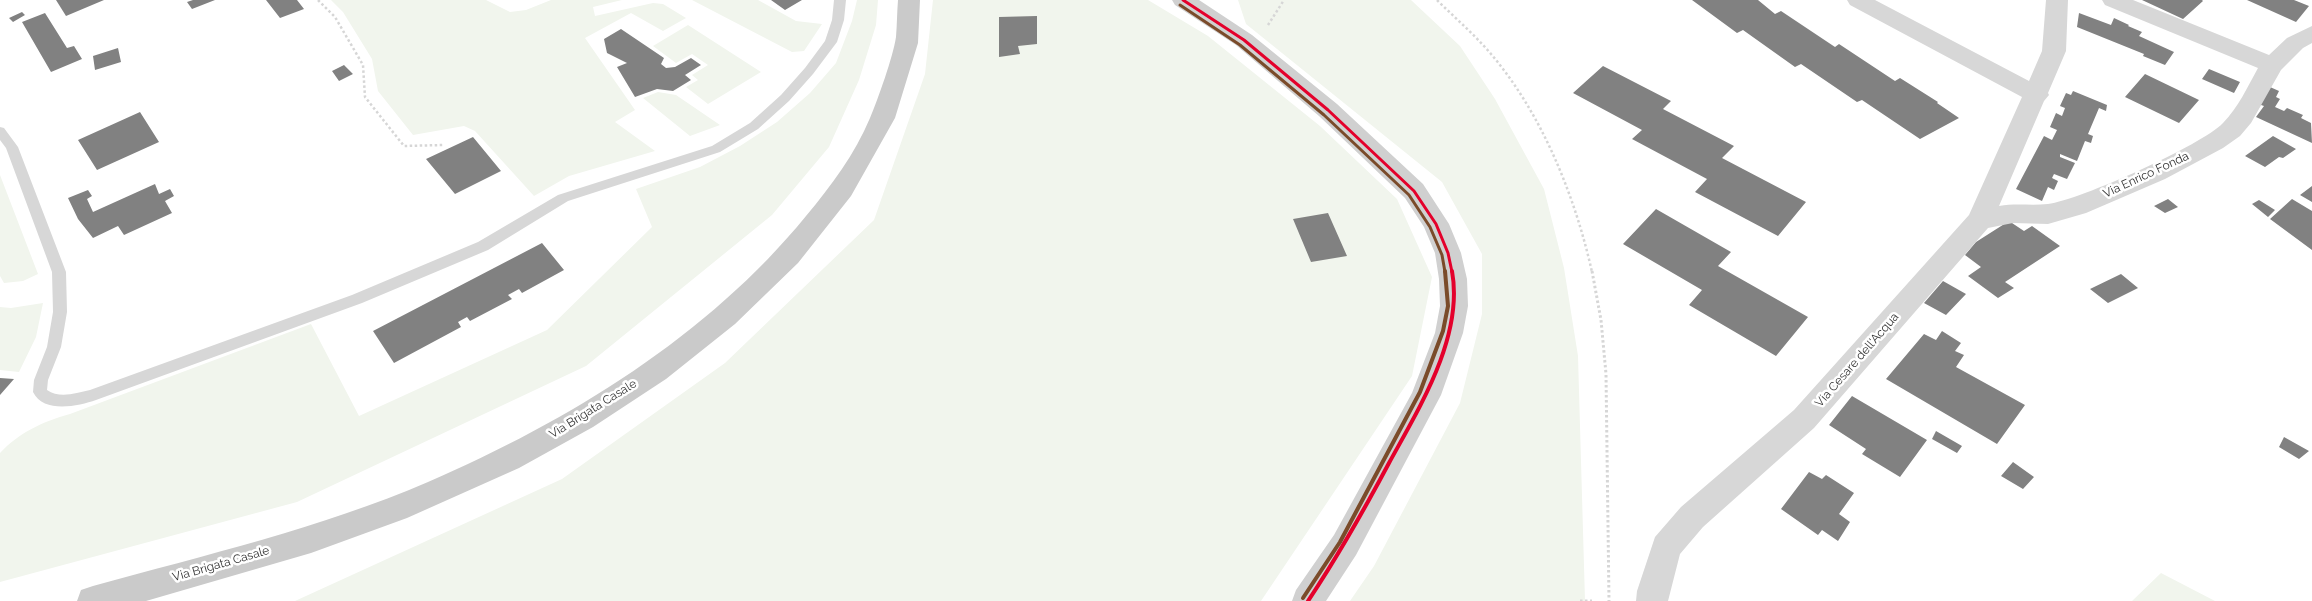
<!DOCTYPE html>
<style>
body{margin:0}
canvas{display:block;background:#fff}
</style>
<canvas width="2312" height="601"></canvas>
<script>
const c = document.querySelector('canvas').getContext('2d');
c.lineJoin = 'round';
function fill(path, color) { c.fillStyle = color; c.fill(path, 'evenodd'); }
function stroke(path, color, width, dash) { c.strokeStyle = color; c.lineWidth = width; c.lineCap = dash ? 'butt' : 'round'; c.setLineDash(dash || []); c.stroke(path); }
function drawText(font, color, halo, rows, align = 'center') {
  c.font = font + ' Raleway,sans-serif'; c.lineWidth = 5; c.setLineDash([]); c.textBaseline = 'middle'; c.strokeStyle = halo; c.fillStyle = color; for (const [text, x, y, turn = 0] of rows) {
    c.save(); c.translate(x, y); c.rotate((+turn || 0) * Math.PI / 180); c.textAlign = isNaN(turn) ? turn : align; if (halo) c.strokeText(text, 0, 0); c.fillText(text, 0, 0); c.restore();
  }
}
fill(new Path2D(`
 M331,0H486L510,12L526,10L551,0H622L593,7L595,16L653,3L663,4L686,18L663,31L631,13L585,38L635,110L615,122L655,151L569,176L534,196L475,131L464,126L413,135L378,91L372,59L343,12Z
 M692,0H758L796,21L822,24L804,51L792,52Z
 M857,0H878L876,25L859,80L829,147L772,215L586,366L297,502L0,582V453C20,432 42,422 70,414L311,324L359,416L547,330L652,227L636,189L700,167L740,146L777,122L810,93L836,63L852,21Z
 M933,0H1148L1208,36L1320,126L1397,199L1432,277L1412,376L1261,601H295L562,479L725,363L874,220L925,74Z
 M1238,0H1411L1460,46L1495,99L1544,189L1564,268L1578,356L1585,601H1350L1374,566L1460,403L1482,314V254L1442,182L1246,24Z
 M688,25L761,72L708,104L686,87L698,80L692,75L708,65L692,54L676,63L653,46Z
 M658,92L676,95L720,125L690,136L643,98Z
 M0,175L38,274L23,281L4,283L0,276Z
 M43,303L36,337L19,372L0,370V307L11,308Z
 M2161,573L2215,601H2132Z`), '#f1f5ed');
fill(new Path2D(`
 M56,0H104L66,16Z
 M193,0H215L192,9L187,2Z
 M266,0H297L304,9L280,18Z
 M771,0H802L785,10Z
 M1692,0H1758L1775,14L1781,11L1835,47L1839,44L1895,81L1900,78L1938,102L1937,103L1959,118L1920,139L1862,100L1857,102L1801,64L1795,67L1743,30L1737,33Z
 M2142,0H2202L2203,1L2183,19Z
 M2247,0H2294L2309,6L2296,22Z
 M22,12L25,15L13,22L9,18Z
 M45,13L67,48L74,46L82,59L51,72L22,22Z
 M2079,13L2111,25L2114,18L2129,25L2128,26L2142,32L2139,36L2174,52L2165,65L2143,56L2144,54L2077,27Z
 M1037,16V44L1018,46L1020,54L999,57V17Z
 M621,29L664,58L661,64L666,68L675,67L691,58L701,65L685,75L691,80L673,91L657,89L635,97L617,67L627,63L607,53L604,39Z
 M118,48L121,62L95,70L93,56Z
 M344,65L353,74L339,81L332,71Z
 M1603,66L1671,101L1663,109L1734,146L1722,158L1806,202L1778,236L1695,192L1707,179L1632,139L1642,130L1573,93Z
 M2209,69L2240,82L2234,93L2202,79Z
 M2145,74L2199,100L2179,123L2125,97Z
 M2270,87L2279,91L2276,97L2280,99L2275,107L2284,111L2287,108L2303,115L2301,118L2311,123L2312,143L2256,117L2264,106L2258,104Z
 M2073,91L2107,105L2106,111L2099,108L2088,134L2093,136L2091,143L2085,141L2077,161L2060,154V157L2075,163L2067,179L2054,174L2052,178L2058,181L2054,190L2048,187L2042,201L2016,189L2044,136L2052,140L2057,130L2050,127L2056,113L2062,116L2065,108L2060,106L2066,93L2071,95Z
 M140,112L159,142L97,170L78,140Z
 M2273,136L2296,149L2283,158L2279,157L2265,167L2245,156Z
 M473,137L501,171L455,194L426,159Z
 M155,184L159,194L170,189L174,196L165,201L172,213L124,235L118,226L93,238L78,219L68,198L88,190L92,196L87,199L93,212Z
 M2312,186V202L2300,195Z
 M2168,199L2178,207L2165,213L2154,206Z
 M2292,199L2312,211V250L2270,219Z
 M2259,200L2275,210L2268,217L2252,204Z
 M1656,209L1731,252L1718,266L1808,317L1776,356L1689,305L1702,290L1623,244Z
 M1328,213L1347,256L1311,262L1293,219Z
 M2009,221L2024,231L2032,226L2060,246L2005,282L2014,288L1998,298L1968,276L1981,267L1965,255L1976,242Z
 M542,243L564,270L522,293L519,289L508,295L512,299L470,321L467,317L458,322L461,327L394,363L373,331Z
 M2121,274L2138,288L2108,303L2090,289Z
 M1943,281L1966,294L1946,315L1924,303Z
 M1942,331L1961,343L1955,351L1964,355L1956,367L2025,405L1997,444L1886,379L1924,334L1936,340Z
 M0,378L14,379L0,395Z
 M1852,396L1927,440L1900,477L1862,454L1866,449L1829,425Z
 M1936,431L1962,446L1957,453L1932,439Z
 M2284,437L2309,451L2299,459L2279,447Z
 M2013,462L2034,477L2023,489L2001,476Z
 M1809,472L1822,479L1826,475L1854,493L1839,514L1850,522L1838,541L1822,530L1818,535L1781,509Z`), '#818181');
stroke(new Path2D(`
 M318,0L335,17L363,65L365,97L404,146L443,145
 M1437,0C1455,18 1474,34 1491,54C1542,114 1575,196 1592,272
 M1268,25L1284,0`), '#d6d6d6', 2.5, [2.5, 2.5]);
stroke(new Path2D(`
 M1592,271L1601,320L1606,374L1609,601
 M1580,601H1592`), '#d6d6d6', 3, [2.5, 2.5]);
fill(new Path2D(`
 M834,0H846L844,20L837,42L813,74L789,101L758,129L720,152L568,201L488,250L362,303L96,400C78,406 44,414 33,392L34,380L47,347L53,312L52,272L6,148L0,140V127L4,128L18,147L66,272L67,312L61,347L48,380L47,390C60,399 76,393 90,390L352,295L478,242L558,195L712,146L750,123L781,95L805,68L825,41L832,20Z`), '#d7d7d7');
fill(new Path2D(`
 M1847,0H1875L2029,81L2042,51L2046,0H2068L2066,51L2048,93L2049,95L2044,101L1999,206C2016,203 2031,206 2048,204C2080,200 2202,145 2223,123C2238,108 2248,86 2258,68L2105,5L2102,0H2133L2269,55L2287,38L2312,26V43L2303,48L2281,70L2251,123L2240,136L2223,148L2165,179L2086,213L2048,224L2013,223L1988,228L1814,428L1703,527L1680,554L1668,601H1636L1637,591L1655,537L1681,507L1794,410L1969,215L2022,97L1850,5Z`), '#d7d7d7');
fill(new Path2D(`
 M1172,0H1199L1252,35L1337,104L1423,184L1449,224L1461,253L1467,279L1468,306L1463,333L1441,395L1356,555L1326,601H1292L1296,590L1334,535L1412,393L1435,333L1440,306L1439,279L1435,253L1424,227L1405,198L1319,116L1236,45L1175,5Z`), '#d0d0d0');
fill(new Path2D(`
 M898,0H920L918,43L895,118L851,196L798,263L735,324L666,379L593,427L519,468L407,518L311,553L146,601H77L81,590L93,586C205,555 321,528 428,482C569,421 708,336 806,216C831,186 855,154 870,118C878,99 893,57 896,37C897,25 897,12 898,0Z`), '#cacaca');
stroke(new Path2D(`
 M1183,0L1244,40L1328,110L1414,191L1436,224L1448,253L1452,272`), '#e4002b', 3);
stroke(new Path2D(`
 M1308,601C1338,556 1364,510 1389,463C1419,408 1464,337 1452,271`), '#e4002b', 4);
stroke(new Path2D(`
 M1180,5L1240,45L1324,115L1409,195L1430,227L1442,255L1445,272`), '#7a4b2a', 3);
stroke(new Path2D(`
 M1303,598L1340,542L1420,392L1443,331L1448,306L1445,271`), '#7a4b2a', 4);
drawText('12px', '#333', '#fff', [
 ["Via Enrico Fonda",2146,175,-25],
 ["Via Cesare dell'Acqua",1857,360,-49],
 ["Via Brigata Casale",593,409,-32],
 ["Via Brigata Casale",221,564,-16]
]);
</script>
